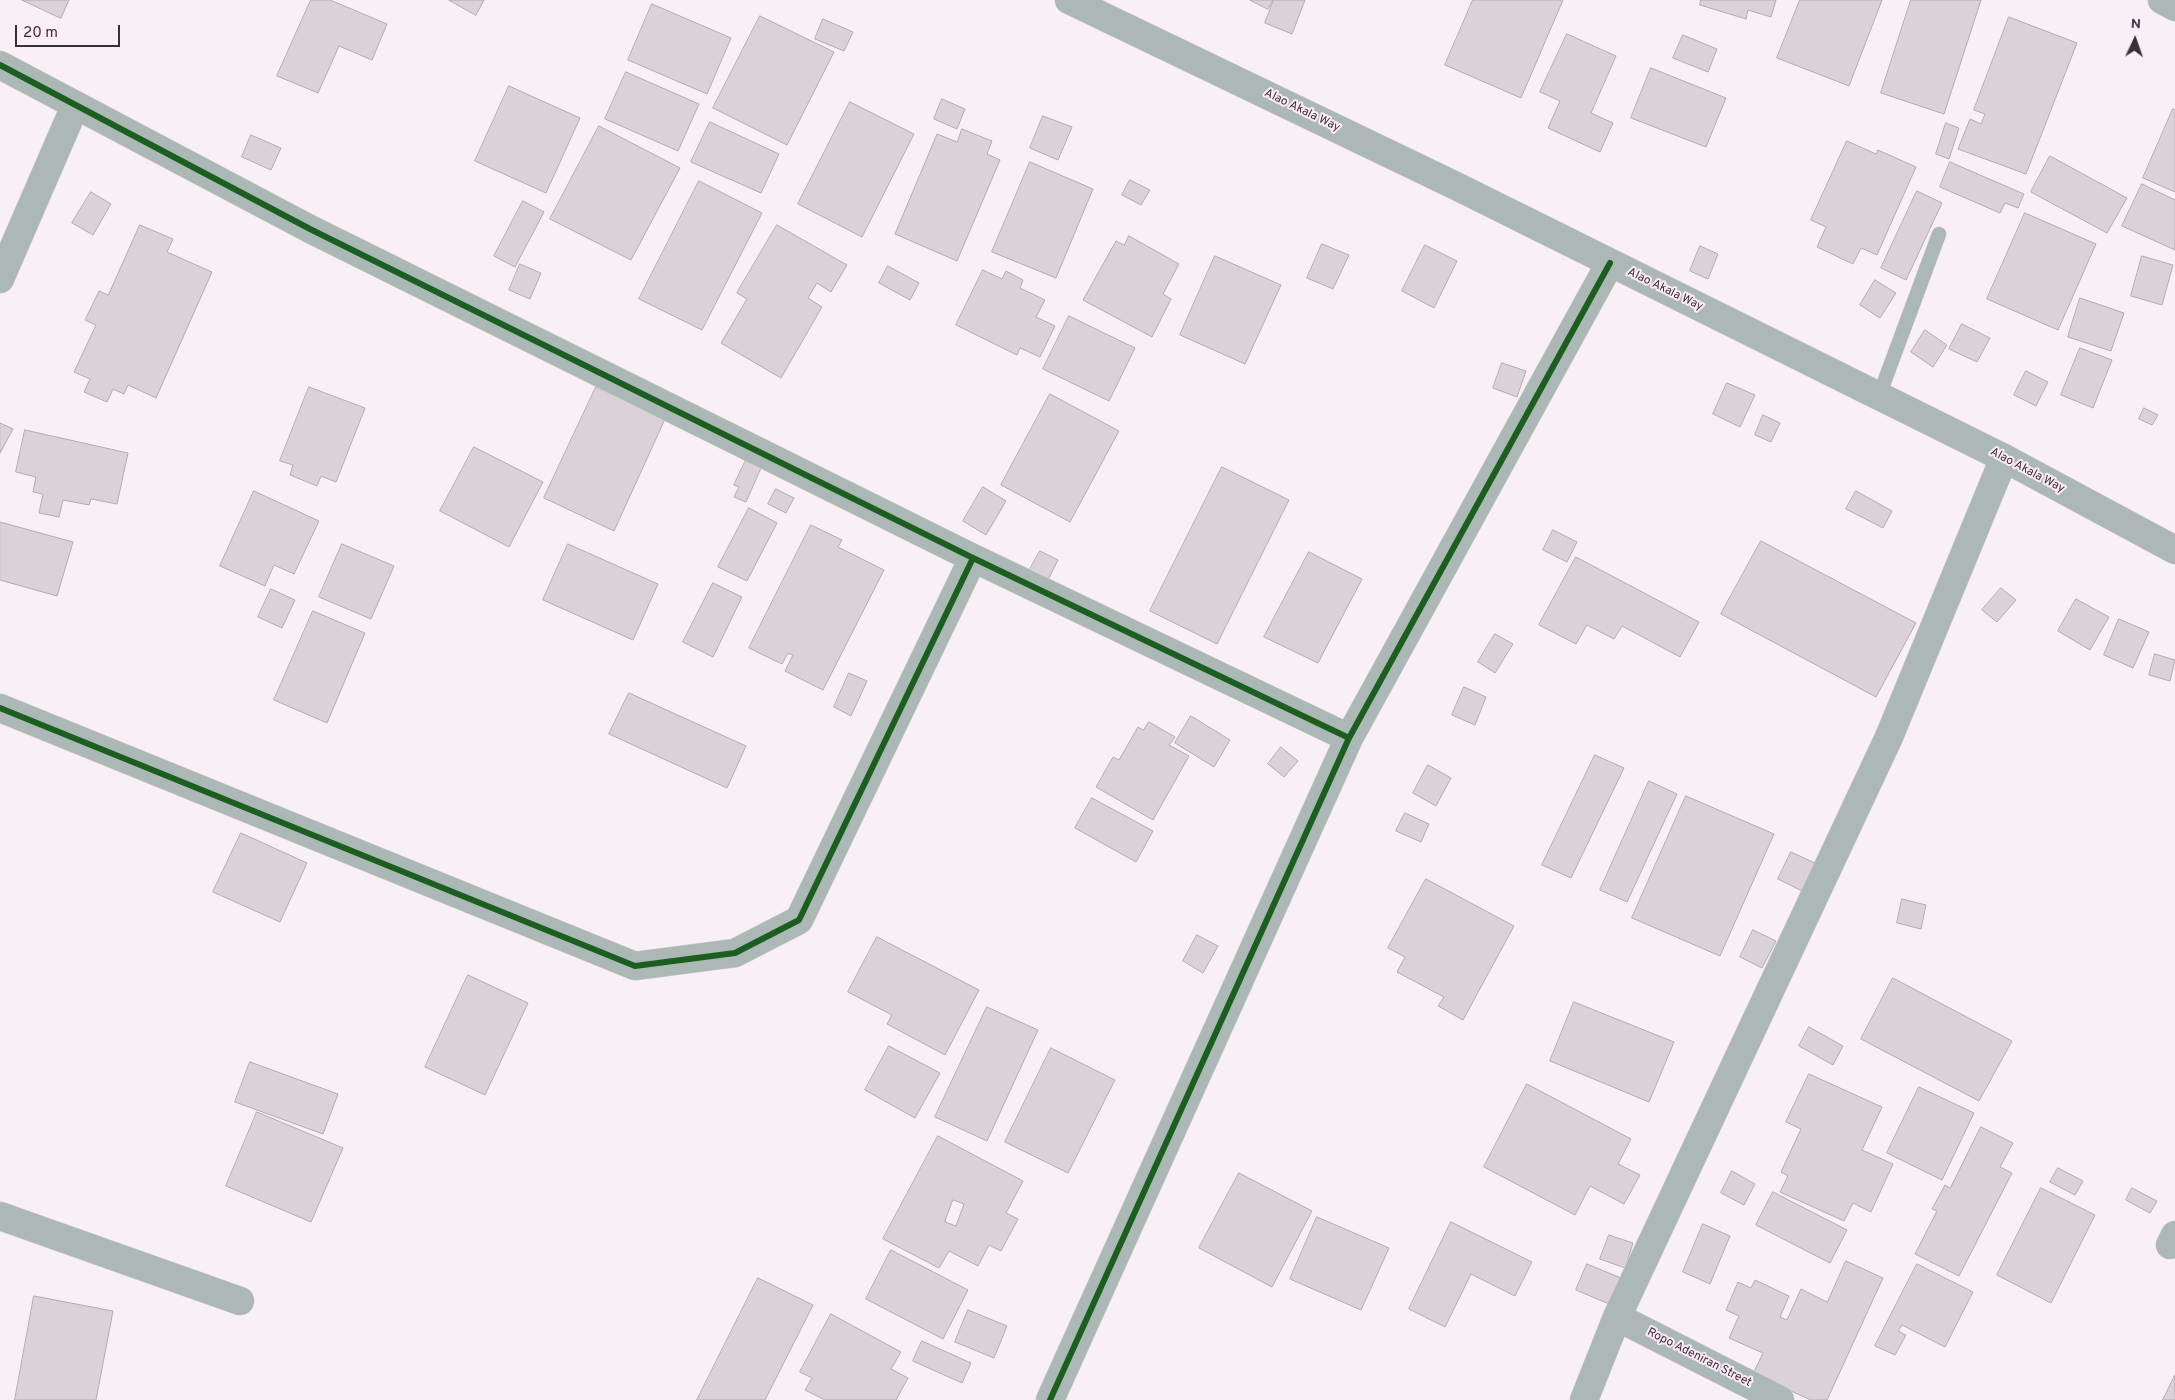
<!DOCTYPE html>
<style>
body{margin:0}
#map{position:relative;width:2175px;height:1400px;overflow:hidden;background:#f9eff6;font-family:Overpass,sans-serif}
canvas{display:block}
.north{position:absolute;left:2110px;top:15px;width:50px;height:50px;-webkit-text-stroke:4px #fdebf8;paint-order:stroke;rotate:3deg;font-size:14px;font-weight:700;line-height:20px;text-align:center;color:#3a2f37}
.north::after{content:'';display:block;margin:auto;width:18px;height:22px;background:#3a2f37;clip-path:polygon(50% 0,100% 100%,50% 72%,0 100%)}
.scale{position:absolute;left:15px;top:25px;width:105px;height:22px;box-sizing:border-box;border:2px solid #3a2f37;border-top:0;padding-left:6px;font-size:15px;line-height:18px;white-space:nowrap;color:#3a2f37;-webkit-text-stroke:4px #fdebf8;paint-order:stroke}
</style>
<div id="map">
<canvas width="2175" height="1400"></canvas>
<div class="north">N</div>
<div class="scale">20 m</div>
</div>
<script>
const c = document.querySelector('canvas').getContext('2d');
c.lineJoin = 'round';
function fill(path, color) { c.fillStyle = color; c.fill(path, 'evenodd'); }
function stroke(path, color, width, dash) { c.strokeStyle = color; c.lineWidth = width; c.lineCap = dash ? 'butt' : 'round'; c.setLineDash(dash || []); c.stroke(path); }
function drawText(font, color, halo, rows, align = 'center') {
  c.font = font + ' Overpass,sans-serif'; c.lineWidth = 4; c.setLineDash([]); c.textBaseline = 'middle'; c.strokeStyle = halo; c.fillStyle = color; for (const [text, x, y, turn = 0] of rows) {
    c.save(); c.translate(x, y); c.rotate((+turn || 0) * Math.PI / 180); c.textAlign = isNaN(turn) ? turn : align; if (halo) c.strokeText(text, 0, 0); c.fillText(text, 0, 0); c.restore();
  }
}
const building = new Path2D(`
 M22,0H69L61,18Z
 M311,0H330L387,24L372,60L339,46L318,93L277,76Z
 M449,0H484L476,15Z
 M1250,0H1273L1268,9Z
 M1274,0H1305L1292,34L1265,23Z
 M1473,0H1563L1521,98L1445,65Z
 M1701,0H1776L1771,17L1748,10L1746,19L1700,5Z
 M1800,0H1882L1849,86L1777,58Z
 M1911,0H1981L1944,114L1881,93Z
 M652,4L731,38L707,94L628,60Z
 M760,16L834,52L787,145L713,108Z
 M2009,17L2077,43L2026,174L1958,149L1970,119L1981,124L1985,114L1974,110Z
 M823,19L853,32L844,51L815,39Z
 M1567,34L1616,56L1591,113L1613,123L1600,152L1548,128L1560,101L1540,92Z
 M1683,35L1717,49L1708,72L1673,58Z
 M1651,68L1726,98L1706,147L1631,118Z
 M626,72L699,104L678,151L605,119Z
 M509,86L580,118L546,193L475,161Z
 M942,99L965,109L957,129L934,119Z
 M850,102L914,134L862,237L798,204Z
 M2173,109L2175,110V192L2143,178Z
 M1043,116L1072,127L1058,160L1030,148Z
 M710,122L779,154L761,193L691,162Z
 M1946,123L1959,128L1949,159L1936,154Z
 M599,126L680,168L631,260L550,219Z
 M962,129L992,141L987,154L1000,160L957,261L895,234L937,134L957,142Z
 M251,135L281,148L271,170L242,157Z
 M1847,141L1876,154L1878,150L1916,167L1877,255L1861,248L1853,264L1817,247L1826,227L1811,220Z
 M2050,156L2127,198L2107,233L2031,192Z
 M1030,162L1093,189L1056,278L992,252Z
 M1950,162L2024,194L2018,208L2005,203L2000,213L1940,187Z
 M1130,180L1150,190L1141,205L1122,195Z
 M699,181L762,213L702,330L639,299Z
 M2142,184L2175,200V250L2122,226Z
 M1917,191L1942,203L1906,280L1881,268Z
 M91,192L111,204L93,235L72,223Z
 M523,201L544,212L515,267L494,256Z
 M2025,213L2096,244L2058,330L1987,299Z
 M140,225L173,239L167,252L212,272L156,398L128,385L124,394L113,389L107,402L84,392L90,379L74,372L96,325L85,320L99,291L108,295Z
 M777,225L847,265L831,292L817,283L808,298L822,307L781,378L721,343L747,299L737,293Z
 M1129,236L1179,264L1163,294L1171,299L1152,337L1083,300L1116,241L1124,245Z
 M1322,244L1349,255L1333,289L1307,278Z
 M1425,245L1457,261L1434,308L1402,291Z
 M1700,246L1718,254L1708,279L1690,271Z
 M1215,256L1281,285L1245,364L1180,335Z
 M2142,256L2173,265L2162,305L2131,296Z
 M520,264L541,273L530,299L509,290Z
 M888,266L919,283L910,300L879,283Z
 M983,270L1002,279L1006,271L1023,280L1020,288L1045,300L1036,317L1055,326L1040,357L1020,348L1017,355L956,325Z
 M1875,280L1896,293L1880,318L1860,305Z
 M2080,298L2124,313L2111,351L2068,337Z
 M1069,316L1135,348L1109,401L1043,369Z
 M1962,324L1990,338L1977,362L1949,349Z
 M1925,330L1947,345L1933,367L1911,352Z
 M2080,348L2112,360L2093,408L2061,395Z
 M1502,363L1526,371L1517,397L1493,388Z
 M2026,371L2048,382L2036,406L2014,395Z
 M1727,383L1755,395L1740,427L1713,414Z
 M309,387L365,408L336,482L321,476L317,486L290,475L293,465L280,461Z
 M596,387L665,419L614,531L544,498Z
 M1050,394L1119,431L1070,522L1001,485Z
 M2144,408L2158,415L2152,425L2139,419Z
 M1763,415L1780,423L1771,442L1755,435Z
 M0,423L13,429L0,453Z
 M25,430L128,453L117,504L91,499L89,505L63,500L59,517L39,513L43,494L33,492L36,477L16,472Z
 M474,447L543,482L509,547L440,511Z
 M746,460L761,468L746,502L734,497L739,487L734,485Z
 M1222,467L1289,500L1217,644L1150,611Z
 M983,487L1006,501L986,535L963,521Z
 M776,489L794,498L786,513L768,504Z
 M254,491L319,521L294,574L274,565L265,586L220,566Z
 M1856,491L1892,511L1883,528L1846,509Z
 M749,508L777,523L747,581L718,567Z
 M0,522L73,542L57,596L0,580Z
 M811,525L842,540L838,547L884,570L823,690L785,671L793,655L788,653L782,664L749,648Z
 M1553,530L1577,542L1567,562L1543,550Z
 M1761,541L1916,623L1876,697L1721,614Z
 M342,544L394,566L371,619L319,597Z
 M568,544L658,584L633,640L543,600Z
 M1040,551L1058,560L1048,580L1029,571Z
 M1309,552L1362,579L1318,663L1264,637Z
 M1576,557L1699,622L1680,657L1622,626L1614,639L1587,625L1576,644L1539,625Z
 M713,583L742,597L713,657L683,642Z
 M2001,588L2016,600L1997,622L1982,610Z
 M271,589L295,600L282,628L258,617Z
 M2076,599L2109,617L2090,650L2058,631Z
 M313,611L365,633L327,723L274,700Z
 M2119,619L2149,632L2133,668L2104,655Z
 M1495,634L1513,644L1495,673L1478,662Z
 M2155,654L2175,660L2170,681L2149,675Z
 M849,673L867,681L851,716L834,707Z
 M1464,687L1486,697L1475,725L1452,715Z
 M629,693L746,746L727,788L609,734Z
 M1191,716L1230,740L1214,767L1175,743Z
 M1149,722L1175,737L1169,745L1189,756L1153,820L1096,787L1113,757L1119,760L1138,727L1143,730Z
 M1281,747L1298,761L1284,777L1268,764Z
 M1595,755L1624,768L1571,878L1542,865Z
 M1428,765L1451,778L1436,806L1413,793Z
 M1649,781L1677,794L1627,902L1600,890Z
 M1686,796L1774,834L1720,956L1632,918Z
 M1092,798L1153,831L1136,862L1075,828Z
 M1405,813L1429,824L1421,842L1396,831Z
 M241,833L307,863L280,922L213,892Z
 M1791,852L1817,864L1804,892L1778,879Z
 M1426,879L1514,926L1463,1020L1438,1006L1444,997L1397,972L1405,957L1388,948Z
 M1902,899L1926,905L1921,929L1897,923Z
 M1753,930L1776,941L1762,968L1740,957Z
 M1197,935L1218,946L1203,973L1183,961Z
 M877,937L979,990L945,1055L887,1024L892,1015L848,992Z
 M468,975L528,1003L485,1095L425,1067Z
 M1893,978L2012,1041L1979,1101L1861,1039Z
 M1574,1002L1674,1042L1649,1102L1550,1061Z
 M987,1007L1038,1030L987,1141L935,1117Z
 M1809,1027L1843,1046L1833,1065L1799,1046Z
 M889,1046L940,1073L915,1118L865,1090Z
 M1051,1048L1115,1080L1068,1173L1005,1142Z
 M250,1062L338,1094L323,1134L235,1102Z
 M1809,1074L1882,1107L1862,1150L1893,1164L1871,1212L1853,1203L1844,1221L1780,1192L1788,1176L1781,1172L1801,1129L1786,1122Z
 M1527,1084L1631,1139L1618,1164L1640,1175L1624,1204L1590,1186L1575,1215L1484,1167Z
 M1919,1087L1974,1113L1942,1180L1887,1153Z
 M257,1112L343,1148L311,1222L226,1186Z
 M1981,1127L2013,1143L2000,1167L2012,1173L1959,1276L1915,1254L1937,1211L1932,1209L1945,1185L1950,1188Z
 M938,1136L1023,1181L1006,1213L1018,1219L1001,1251L989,1245L978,1266L949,1251L939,1268L883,1239ZM953,1200L964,1204L956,1226L945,1222Z
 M2058,1168L2083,1181L2075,1195L2050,1182Z
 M1732,1171L1755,1184L1744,1205L1721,1193Z
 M1239,1173L1312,1211L1272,1287L1199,1248Z
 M2041,1188L2095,1215L2051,1303L1997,1275Z
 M2132,1188L2157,1201L2150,1213L2126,1200Z
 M1773,1192L1847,1230L1830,1263L1756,1225Z
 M1317,1217L1389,1248L1361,1310L1290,1279Z
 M1451,1222L1532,1262L1515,1296L1471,1274L1445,1327L1409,1309Z
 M1703,1224L1730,1236L1710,1284L1683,1272Z
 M1609,1235L1633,1243L1625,1268L1600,1259Z
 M891,1250L968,1290L943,1339L866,1299Z
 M1846,1261L1883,1278L1827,1400H1811L1753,1374L1763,1353L1729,1338L1739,1316L1726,1310L1738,1282L1751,1288L1755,1280L1789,1296L1780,1317L1787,1320L1801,1289L1827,1302Z
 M1587,1264L1621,1278L1609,1304L1576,1290Z
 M1917,1264L1973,1292L1945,1347L1902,1325L1898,1331L1906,1335L1895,1355L1875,1346Z
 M758,1278L813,1305L765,1400H697Z
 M34,1296L113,1311L96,1400H15Z
 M968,1310L1007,1326L994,1358L955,1342Z
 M831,1314L901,1352L891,1369L908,1378L896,1400H825L805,1390L812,1378L800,1372Z
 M922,1341L971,1363L962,1383L913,1361Z
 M2175,1375V1400H2163Z`);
fill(building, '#dbd1d8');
stroke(building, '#b4aab1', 1);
const service = new Path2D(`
 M1879,396L1939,234`);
const minor = new Path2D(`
 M2162,0L2175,7
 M0,65L310,229L973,558L1349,738
 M0,279L75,106
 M0,708L635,966L735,953L799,920L973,558
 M0,1216L240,1301
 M2170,1245L2175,1235
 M1617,1317L1780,1400
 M1050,1400L1349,738L1610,263
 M1584,1400L1617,1317L1889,737L2004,458`);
const tertiary = new Path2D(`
 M1069,0L1454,185L1879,396L2004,458L2175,550`);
stroke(service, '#d6cdd3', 15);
stroke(minor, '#d6cdd3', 29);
stroke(tertiary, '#d6cdd3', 29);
stroke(service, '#acb8b6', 14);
stroke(minor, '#acb8b6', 28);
stroke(tertiary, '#acb8b6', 28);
stroke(new Path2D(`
 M0,65L310,229L973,558L1349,738
 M0,708L635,966L735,953L799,920L973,558
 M1050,1400L1349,738L1610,263`), '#1b5e20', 6);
drawText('12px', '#3a2f37', '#fdebf8', [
 ["Alao Akala Way",1302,111,26],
 ["Alao Akala Way",1665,290,26],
 ["Alao Akala Way",2027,471,28],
 ["Ropo Adeniran Street",1699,1358,27]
]);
</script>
